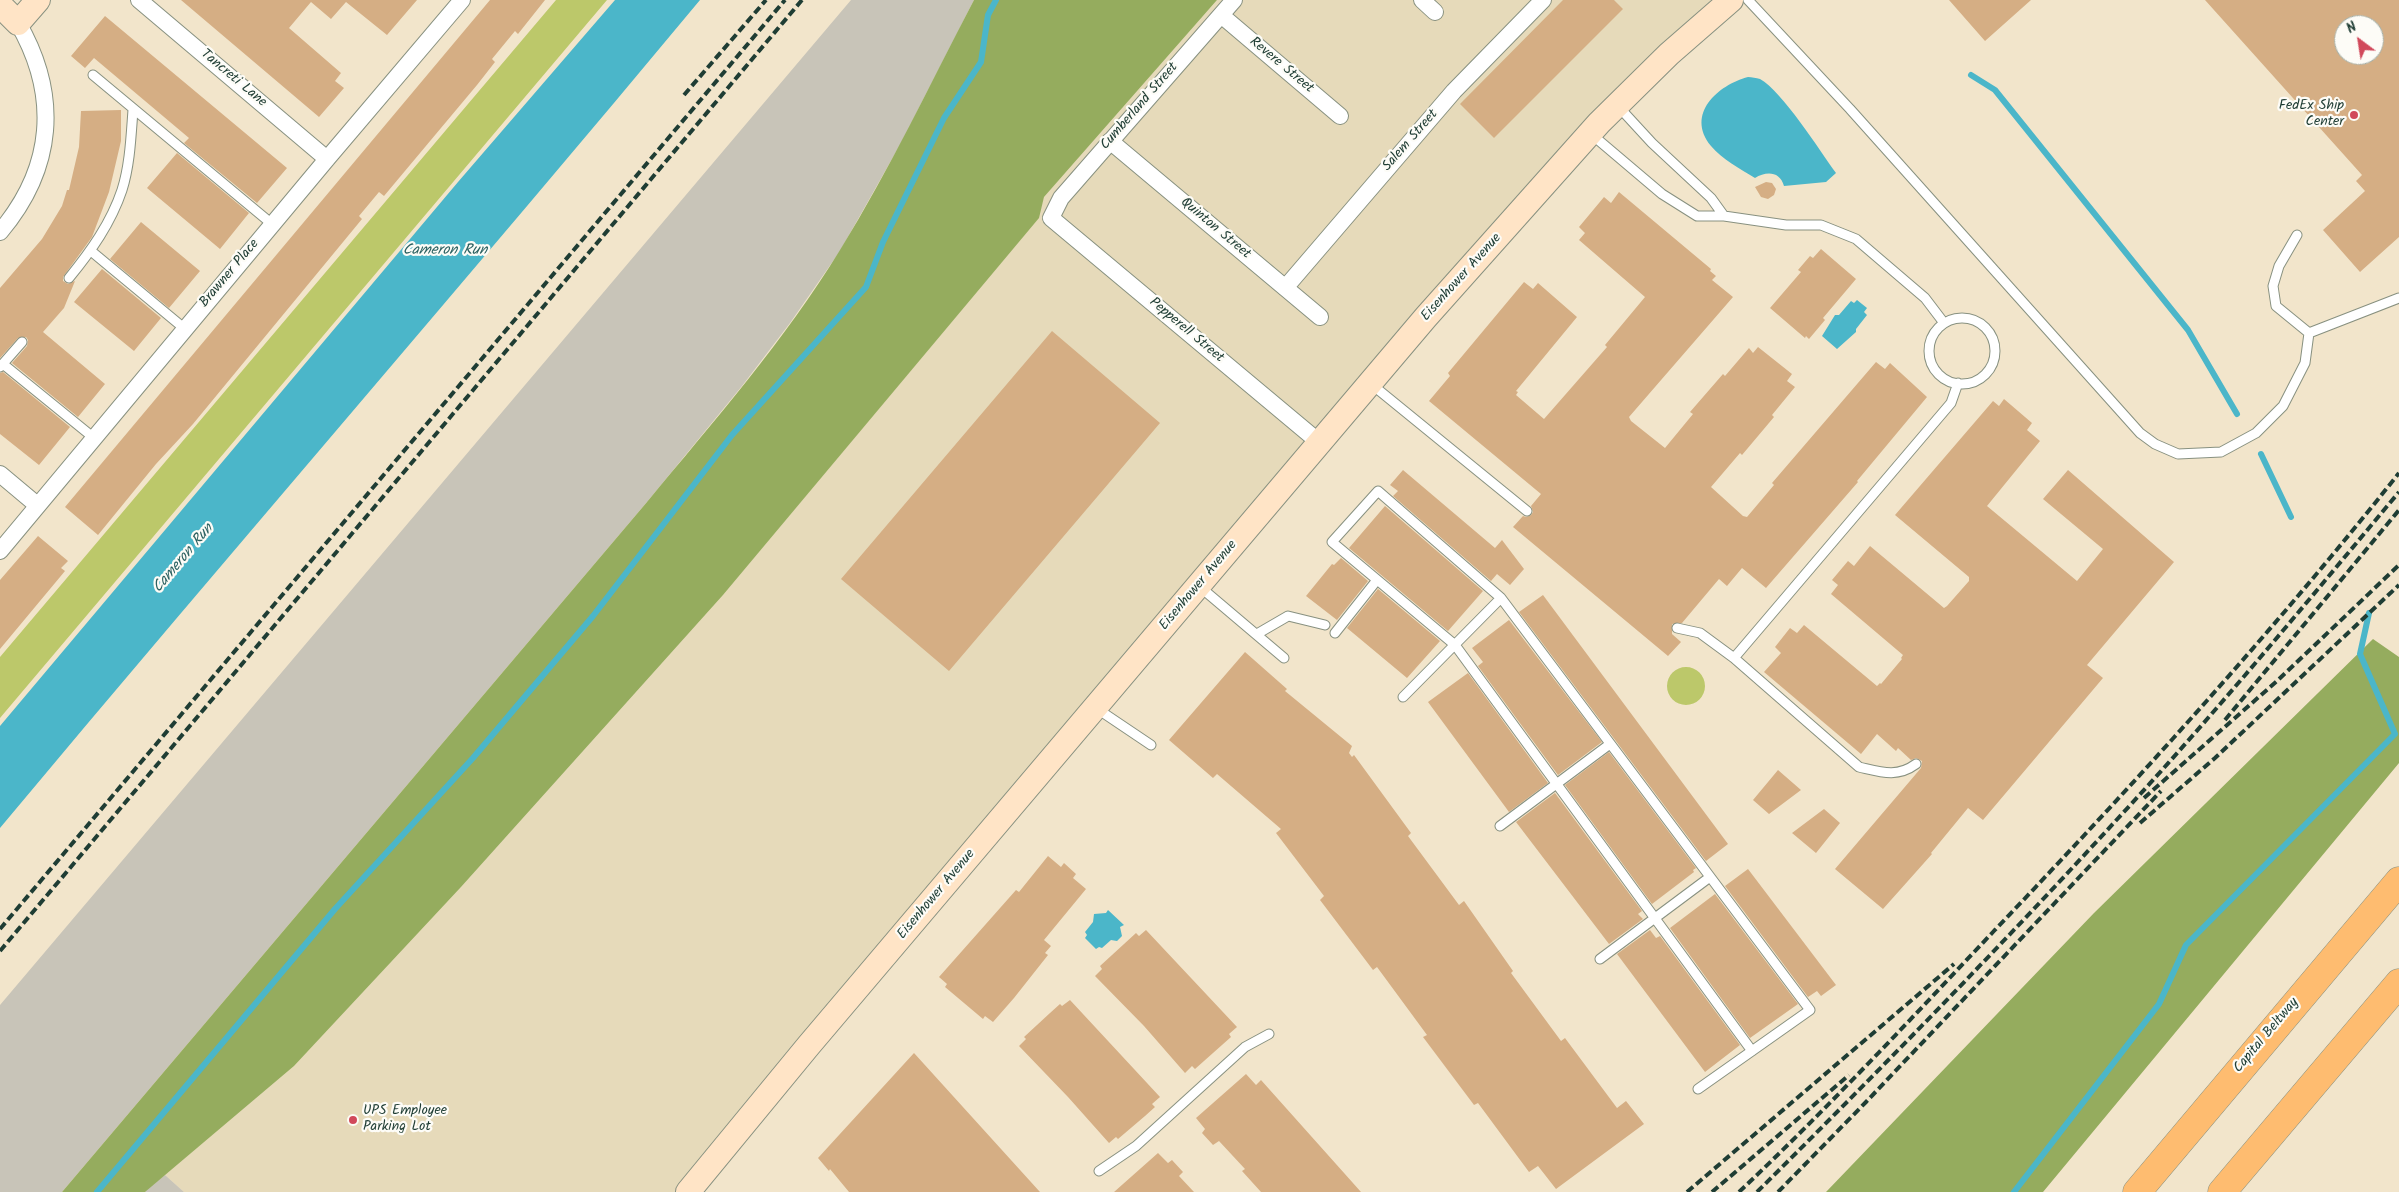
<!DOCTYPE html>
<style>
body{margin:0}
#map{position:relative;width:2399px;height:1192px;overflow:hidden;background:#f2e5cb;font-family:Kalam,sans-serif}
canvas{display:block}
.north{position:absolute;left:2334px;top:15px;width:50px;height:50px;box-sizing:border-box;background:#fdfcf7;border:1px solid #a4b0a9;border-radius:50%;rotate:329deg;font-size:14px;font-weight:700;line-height:20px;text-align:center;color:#1f3d34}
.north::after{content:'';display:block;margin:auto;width:18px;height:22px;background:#d1495b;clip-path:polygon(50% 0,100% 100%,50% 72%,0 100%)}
</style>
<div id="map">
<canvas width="2399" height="1192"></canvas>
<div class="north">N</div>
</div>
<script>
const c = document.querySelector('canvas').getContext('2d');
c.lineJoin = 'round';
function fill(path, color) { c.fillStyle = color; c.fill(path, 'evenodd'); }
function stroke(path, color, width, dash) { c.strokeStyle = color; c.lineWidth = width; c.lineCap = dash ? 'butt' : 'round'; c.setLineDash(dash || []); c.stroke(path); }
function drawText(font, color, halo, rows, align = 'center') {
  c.font = font + ' Kalam,sans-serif'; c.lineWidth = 4.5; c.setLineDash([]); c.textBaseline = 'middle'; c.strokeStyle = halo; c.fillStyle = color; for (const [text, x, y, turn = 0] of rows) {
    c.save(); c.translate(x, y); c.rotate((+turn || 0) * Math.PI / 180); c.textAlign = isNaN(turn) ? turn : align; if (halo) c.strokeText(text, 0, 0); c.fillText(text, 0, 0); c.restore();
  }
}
fill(new Path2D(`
 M1217,0H1731L1590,132L687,1192H184L165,1175L294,1066L461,887L723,595L1038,218L1044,197Z`), '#e6daba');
fill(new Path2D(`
 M851,0H974L901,143L840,251L790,323L742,386L647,502L62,1192H0V1005Z
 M165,1175L184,1192H145L148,1188Z`), '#c8c4b8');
fill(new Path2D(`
 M556,0H607L0,718V657Z
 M1667 686a19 19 0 1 1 38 0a19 19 0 1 1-38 0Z`), '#bcc86a');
fill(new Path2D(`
 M974,0H1217L1044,197L1039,218L723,595L461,887L294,1066L145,1192H62L647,502C714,421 785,340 840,250C890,169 930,84 974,0Z
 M2373,639L2399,657V763L2043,1192H1826L2094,913Z`), '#95ac5e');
fill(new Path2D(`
 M615,0H700C469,278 232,550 0,828V726L458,182Z
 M1748,77C1752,77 1756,78 1760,79C1782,91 1820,151 1836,173L1826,182L1784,186C1780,171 1766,171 1755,178C1740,169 1722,159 1711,146C1685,114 1718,85 1748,77Z
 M1857,300L1867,308L1864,312L1867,315L1856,329V332L1837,349L1822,336L1835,315H1839L1851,301L1854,303Z
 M1108,910L1124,925L1120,927L1122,936L1117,941L1111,940L1102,948L1099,947L1096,949L1085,938L1087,935L1085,932L1093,922L1094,914L1106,913Z`), '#4bb6c9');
stroke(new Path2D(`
 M1971,75L1995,90L2188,330L2237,414
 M2261,454L2291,517
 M97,1192L335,909L473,758L593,616L732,435L866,287L883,242L944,118L981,62L988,15L996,0
 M2014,1192L2159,1004L2186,945L2395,734L2360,654L2369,613`), '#4bb6c9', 6);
fill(new Path2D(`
 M181,0H417L387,35L346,2L331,19L311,2L289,28L341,73L335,81L344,88L319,117Z
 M490,0H545L518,34L515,31L492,59L495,62L477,85L384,196L379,192L359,216L362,219L193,424L156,464L98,535L65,507Z
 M1563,0H1614L1623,9L1494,138L1460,104Z
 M1949,0H2031L1985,41Z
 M2205,0H2399V237L2360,272L2323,230L2365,191L2356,181L2362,175ZM2344,25H2374V55H2344Z
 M105,16L287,168L257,203L184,143L189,138L94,58L85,68L71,56Z
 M121,110V141L109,192L92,237L63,277V281L68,284L75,281L64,308L43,332L105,384L78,417L12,363L27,346L28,340L26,337L18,338L0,358V288L42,239L62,206L67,190H69L79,147L81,111Z
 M177,153L249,213L220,249L147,188Z
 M1766,182L1772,183L1776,189L1774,195L1768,199L1761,197L1755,187Z
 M1619,192L1711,269L1710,271L1716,276L1712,280L1733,297L1629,417L1631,421L1665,448L1693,414L1690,412L1723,374L1725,376L1749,348L1753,353L1758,347L1792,374L1787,381L1795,387L1772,415L1774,417L1742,455L1740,453L1711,487L1743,516L1747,517L1774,485L1772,483L1876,362L1885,369L1890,363L1927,397L1857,481L1858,482L1766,588L1742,568L1727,586L1719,579L1682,623L1672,624V634L1681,642L1668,656L1513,527L1523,516L1526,517L1531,515L1533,512L1531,506L1541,494L1429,401L1450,376L1448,373L1524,282L1533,289L1538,283L1577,317L1516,391L1518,392L1516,395L1544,419L1607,347L1605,345L1645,297L1579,240L1585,233L1579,227L1604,197L1611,203Z
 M141,222L200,271L169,308L110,259Z
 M1821,249L1856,279L1823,318L1825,320L1809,339L1806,336L1805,338L1770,308L1801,272L1798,270L1810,256L1813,258Z
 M102,269L161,318L134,351L74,302Z
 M1052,331L1160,423L949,671L841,579Z
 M3,372L70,427L39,465L0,434V373Z
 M2004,399L2032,423L2027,430L2040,441L1987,506L2077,581L2103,549L2043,499L2068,470L2174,562L2087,665L2103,678L1983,820L1968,808L1931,853L1932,854L1883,909L1835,869L1921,768L1922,761L1916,758L1911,760L1898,748L1896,751L1877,734L1861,754L1764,672L1781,653L1775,647L1790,628L1797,633L1804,625L1877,686L1880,683L1881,684L1902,659L1901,658L1903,655L1831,594L1838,585L1832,580L1848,561L1854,566L1870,546L1944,608L1947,606L1969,581V577L1895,515L1993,401L1999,406Z
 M1403,470L1495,548L1502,540L1524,569L1510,585L1497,574L1491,581L1393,496L1398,491L1390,485Z
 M1385,506L1483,591L1448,631L1349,548Z
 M38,536L68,561L61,568L65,571L0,649V580Z
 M1341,558L1368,581L1337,620L1306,596L1332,564L1334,565Z
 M1378,589L1440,641L1407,678L1347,628Z
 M1543,595L1728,844L1706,861L1519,612Z
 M1509,620L1602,742L1558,775L1478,666L1483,662L1472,648Z
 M1245,652L1287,689L1285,691L1352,746L1349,753L1352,757L1354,755L1411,833L1408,836L1459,905L1464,901L1513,971L1511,973L1561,1041L1565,1038L1617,1108L1626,1101L1644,1124L1556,1189L1538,1166L1529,1172L1478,1103L1474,1105L1423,1037L1427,1035L1377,967L1373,970L1320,900L1324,896L1276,833L1281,829L1217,774L1213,778L1169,740Z
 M1468,673L1548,783L1509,812L1428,702Z
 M1609,752L1696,868L1693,870L1694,872L1652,904L1565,785Z
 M1778,770L1801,790L1769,814L1753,800Z
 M1555,793L1642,911L1638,914L1643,919L1609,944L1516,822Z
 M1824,809L1840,823L1816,853L1792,833Z
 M1048,856L1061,867L1064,863L1076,874L1073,878L1086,889L1044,940L1051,946L1045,953L1048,955L1014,998L993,1022L985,1016L983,1019L945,987L947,984L939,977L1016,890L1019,892Z
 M1748,869L1836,985L1821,996L1817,991L1808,997L1725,886Z
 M1715,894L1798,1004L1750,1038L1670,928Z
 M1146,930L1237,1027L1229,1034L1231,1037L1195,1069L1192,1066L1185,1073L1144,1026L1095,976L1102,969L1100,966L1136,933L1139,936Z
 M1650,930L1656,938L1660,936L1740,1045L1705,1072L1617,954Z
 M1070,1000L1160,1097L1152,1104L1155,1107L1145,1116L1118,1139L1116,1137L1109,1143L1068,1097L1019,1046L1026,1039L1024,1037L1050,1013L1060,1004L1062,1006Z
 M914,1053L1040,1192H849L830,1169L829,1171L818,1158Z
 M1246,1074L1256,1085L1261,1080L1361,1192H1261L1242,1171L1245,1169L1219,1141L1213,1145L1202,1133L1205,1129L1196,1118Z
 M1158,1153L1168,1163L1172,1160L1183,1172L1179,1176L1194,1192H1114Z`), '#d5ae84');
const lane = new Path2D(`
 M1748,0L1850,109L2140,433L2155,444L2178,454L2221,452L2256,433L2283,406L2305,363L2309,333L2399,298
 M93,75L272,224
 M1617,105L1652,143L1711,198L1724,216
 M1590,133L1662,194L1697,216H1724L1786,225H1821L1856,239L1925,298L1944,323
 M2297,235L2279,266L2273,286L2276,306L2309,333
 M91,251L185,329
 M69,278C91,251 111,223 122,190C130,165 131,136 133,110
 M1929 351a33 33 0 1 1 66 0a33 33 0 1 1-66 0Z
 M3,364L94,438
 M0,367L22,342
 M1370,383L1527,511
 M1199,586L1284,658
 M1677,628L1700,633L1734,658
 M1335,633L1377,580
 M1257,634L1288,616L1325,625
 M1403,697L1501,598
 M1096,708L1151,745
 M1916,764C1897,778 1881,772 1859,767L1734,658L1951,403L1958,383
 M1500,826L1610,744
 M1600,959L1710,877
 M1698,1089L1810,1010L1501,598L1378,491L1332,542L1455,645L1752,1051
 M1099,1171L1136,1146L1245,1047L1269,1034`);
const street = new Path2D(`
 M139,0L327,159
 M1234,0L1061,198L1051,218L1320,443
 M1422,0L1435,12
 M1221,15L1340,116
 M1110,141L1320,317
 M0,232C54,168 60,96 18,23
 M1285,288L1454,91L1543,0
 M0,474L37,505
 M0,551L327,159L462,0`);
const secondary = new Path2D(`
 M0,5L18,23L38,0
 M688,1192L809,1045L1426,317L1599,123L1669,54L1731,0`);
const highway = new Path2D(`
 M2137,1192L2399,881
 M2222,1192L2399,983`);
stroke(lane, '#889180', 11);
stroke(street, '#889180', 18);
stroke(secondary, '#889180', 26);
stroke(highway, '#889180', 29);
stroke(lane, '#fff', 9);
stroke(street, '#fff', 16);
stroke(secondary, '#ffe4c6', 24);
stroke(highway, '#febc70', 28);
stroke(new Path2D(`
 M684,95L766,0
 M2225,720L2399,510
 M2144,798L2277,681L2399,565
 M2140,823L2215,758L2399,585
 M0,929L785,0
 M0,951L802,0
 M1687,1192L1954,964
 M1712,1192L1849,1075
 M1739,1192C1827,1109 1910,1020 1993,932C2134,784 2272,633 2399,473
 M1757,1192C1881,1069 2004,943 2122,814C2218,710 2308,601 2399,492
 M1778,1192L1866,1102L2161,791`), '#1f3d34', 4, [8, 4]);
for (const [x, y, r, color] of [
 [2354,115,5,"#d1495b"],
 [353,1120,5,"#d1495b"]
]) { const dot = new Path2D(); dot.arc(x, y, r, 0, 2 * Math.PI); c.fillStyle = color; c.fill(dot); stroke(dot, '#fdfcf7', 2); }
drawText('14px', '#1f3d34', '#fdfcf7', [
 ["Revere Street",1281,66,40],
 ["Tancreti Lane",233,79,40],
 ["Cumberland Street",1140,107,-49],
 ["Salem Street",1411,141,-49],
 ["Quinton Street",1215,229,40],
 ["Brawner Place",230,274,-50],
 ["Eisenhower Avenue",1462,278,-48],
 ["Pepperell Street",1186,331,40],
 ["Eisenhower Avenue",1199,586,-50],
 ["Eisenhower Avenue",937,895,-50],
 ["Capital Beltway",2267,1036,-50]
]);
drawText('14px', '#1f3d34', '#fdfcf7', [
 ["FedEx Ship",2344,107],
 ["Center",2344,123],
 ["UPS Employee",363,1112,"left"],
 ["Parking Lot",363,1128,"left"]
], 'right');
drawText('italic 15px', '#2c6161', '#fdfcf7', [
 ["Cameron Run",445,251],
 ["Cameron Run",184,559,-50]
]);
</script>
